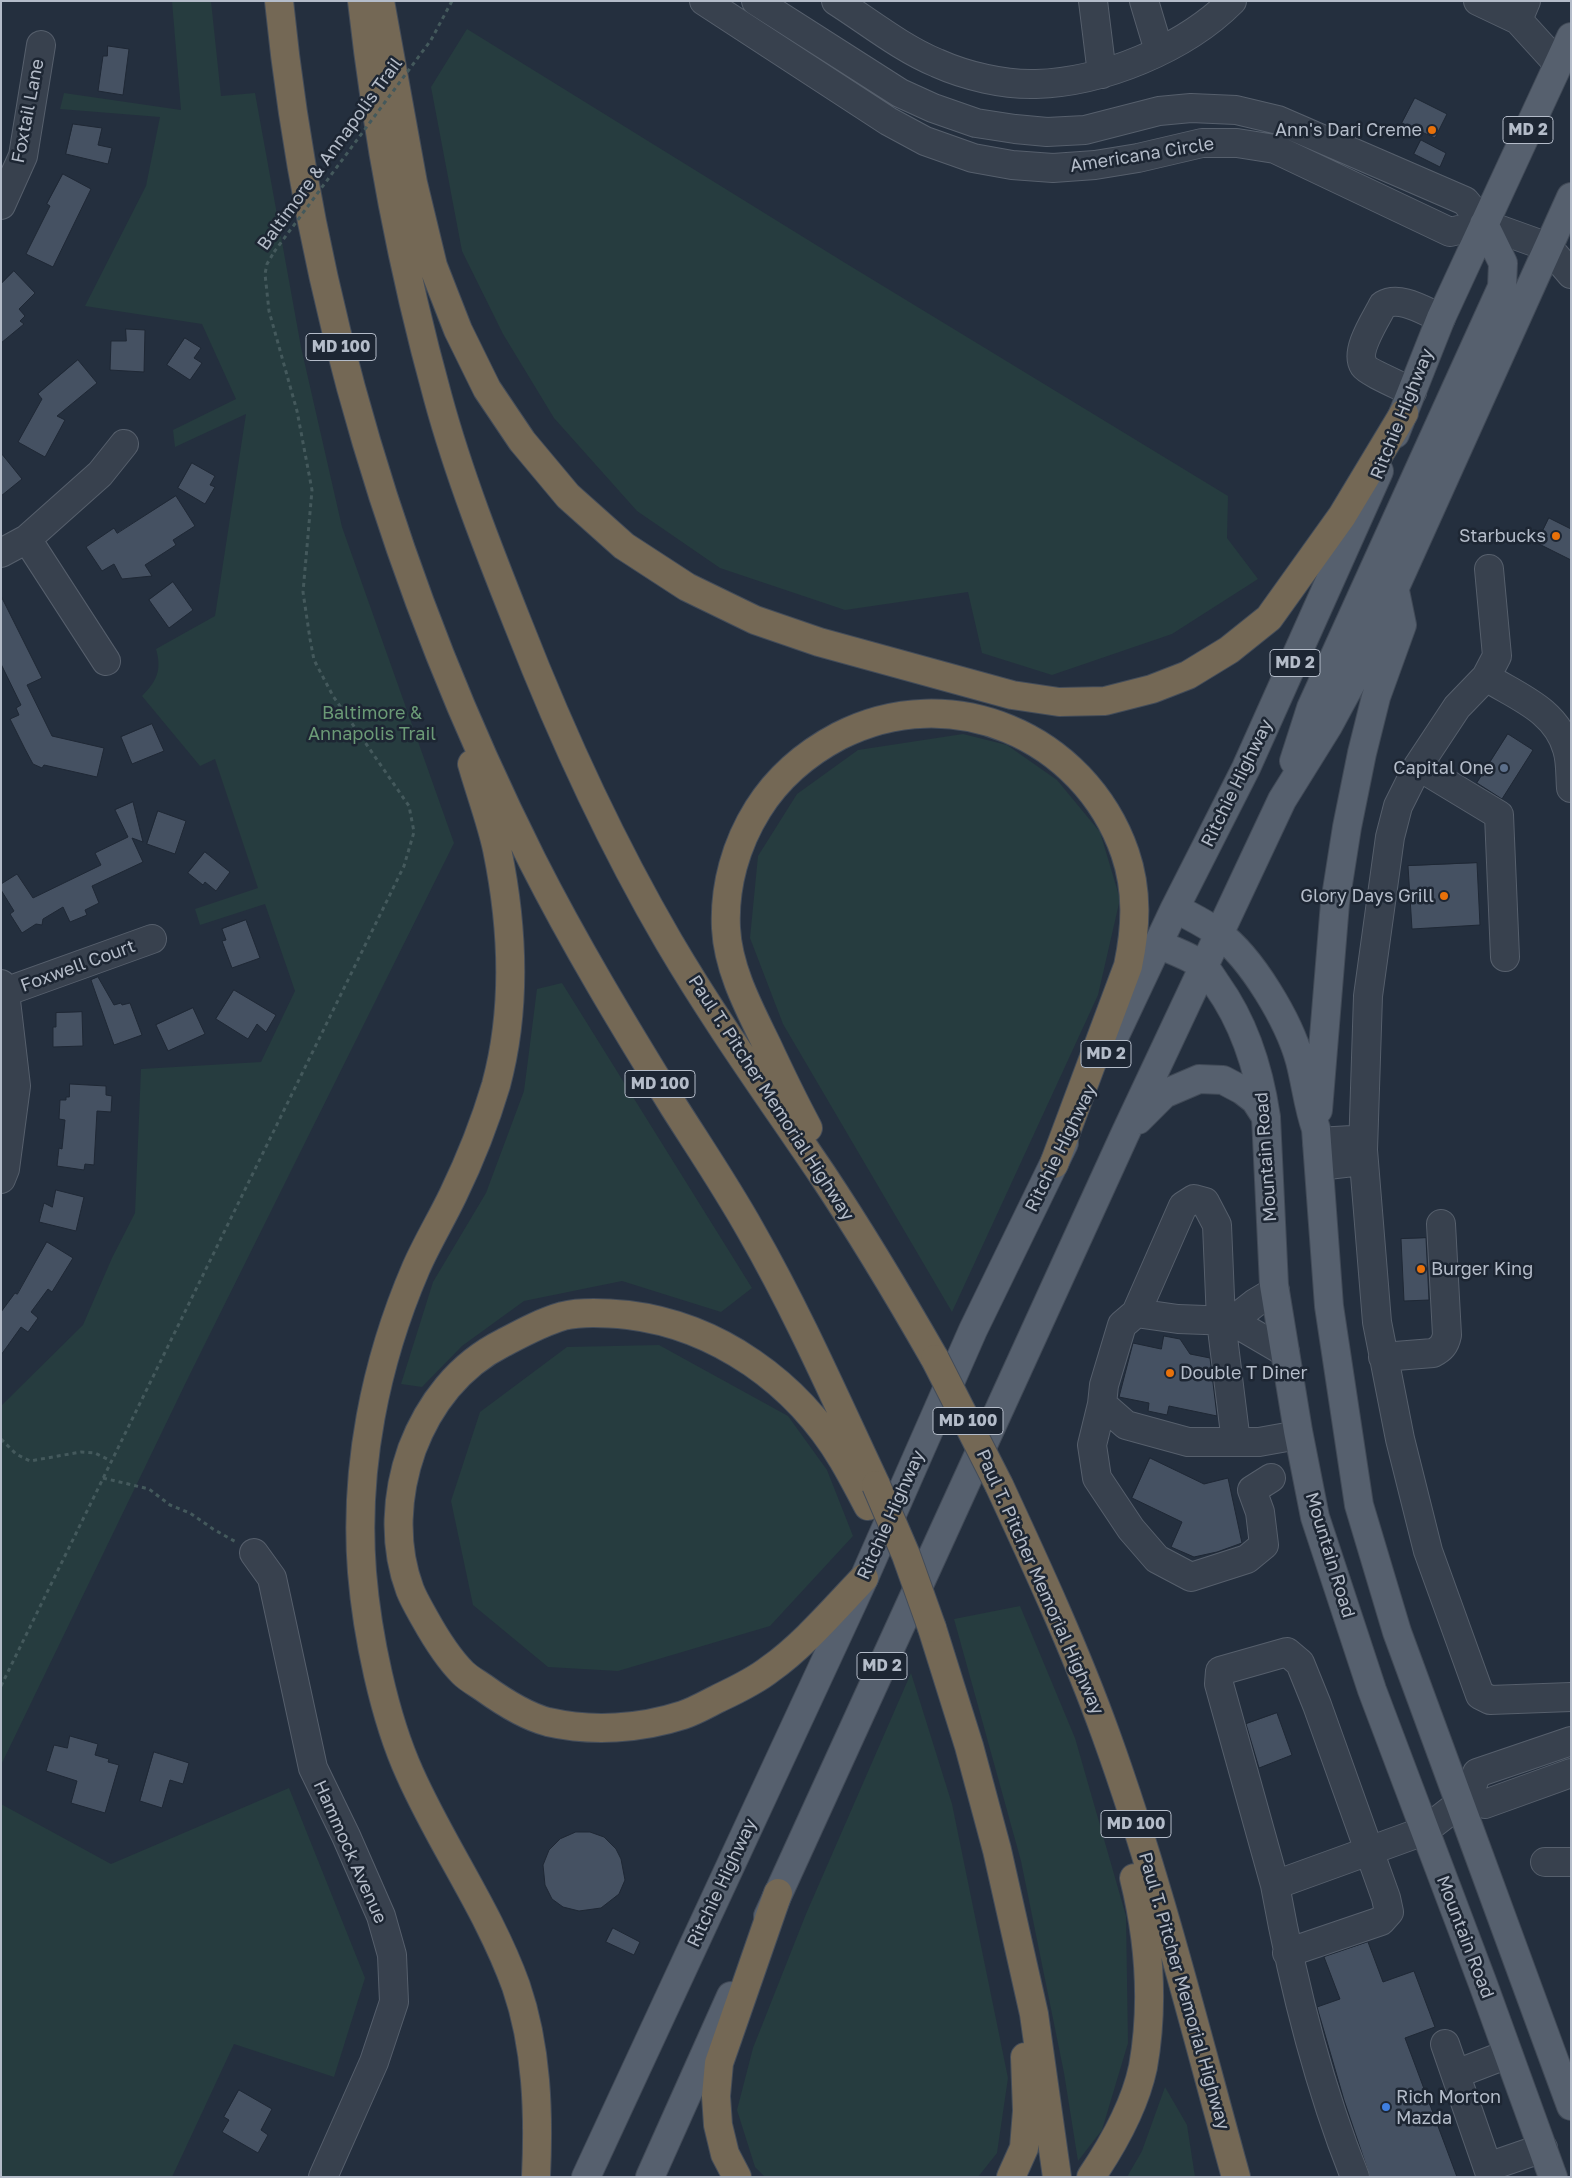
<!DOCTYPE html>
<style>
body{margin:0}
#map{position:relative;width:1572px;height:2178px;overflow:hidden;background:#242f3e;font-family:"Golos Text",sans-serif}
canvas{display:block}
.frame{position:absolute;inset:0;border:2px solid #b4bcc9;pointer-events:none}
</style>
<div id="map">
<canvas width="1572" height="2178"></canvas>
<div class="frame"></div>
</div>
<script>
const c = document.querySelector('canvas').getContext('2d');
c.lineJoin = 'round';
function fill(path, color) { c.fillStyle = color; c.fill(path, 'evenodd'); }
function stroke(path, color, width, dash) { c.strokeStyle = color; c.lineWidth = width; c.lineCap = dash ? 'butt' : 'round'; c.setLineDash(dash || []); c.stroke(path); }
function drawText(font, color, halo, rows, align = 'center') {
  c.font = font + ' "Golos Text",sans-serif'; c.lineWidth = 5; c.setLineDash([]); c.textBaseline = 'middle'; c.strokeStyle = halo; c.fillStyle = color; for (const [text, x, y, turn = 0] of rows) {
    c.save(); c.translate(x, y); c.rotate((+turn || 0) * Math.PI / 180); c.textAlign = isNaN(turn) ? turn : align; if (halo) c.strokeText(text, 0, 0); c.fillText(text, 0, 0); c.restore();
  }
}
fill(new Path2D(`
 M172,1H211L221,96L255,93L301,347L342,527L454,843L189,1376L1,1765V1406L83,1325L112,1258L135,1213L141,1069L261,1062L295,991L265,904L200,925L195,909L258,888L215,759L200,766L142,696C157,681 162,670 156,649L215,616L246,414L175,447L173,430L236,399L202,324L85,306L146,186L160,117L60,109L64,93L181,110Z
 M467,29L842,261L1228,496L1227,538L1258,579L1172,634L1052,675L982,653L968,592L845,610L720,568L637,511L554,418L503,334L462,251L431,87Z
 M963,734L1007,745L1057,780L1100,832L1120,899L1098,995L952,1312L783,1024L750,938L758,856L797,794L858,750Z
 M562,983L752,1288L721,1312L622,1281L524,1301L462,1346L422,1387L401,1384L433,1282L486,1193L524,1091L537,989Z
 M659,1345L788,1416L827,1470L853,1536L770,1626L618,1671L548,1667L473,1605L451,1501L480,1412L567,1347Z
 M1020,1606L1075,1738L1126,1916L1128,2043L1102,2130L1078,2161L1064,2073L1021,1861L954,1619Z
 M911,1673L952,1804L1008,2078L997,2153L978,2177H765L755,2167L737,2110L753,2048L806,1914Z
 M289,1788L365,1978L334,2077L234,2044L172,2177H1V1804L111,1864Z
 M1165,2087L1187,2125L1195,2177H1127L1142,2151Z`), '#263c3f');
const building = new Path2D(`
 M108,46L129,49L123,95L98,91L103,56H107Z
 M1415,98L1447,114L1435,138L1402,123Z
 M73,124L102,128L98,145L112,148L108,164L66,154Z
 M1421,140L1446,153L1440,167L1414,154Z
 M63,174L91,189L53,267L26,254L50,206L47,204Z
 M14,271L35,293L19,309L25,316L20,321L24,324L1,343V284Z
 M126,329L145,330L144,372L110,370L111,341H126Z
 M185,338L201,348L194,358L202,363L190,380L167,365Z
 M78,360L97,383L57,416L65,420L45,457L18,442L42,399L38,394Z
 M1,453L22,479L1,496Z
 M192,463L215,476L210,485L215,487L205,504L178,488Z
 M176,496L195,526L173,540L176,545L145,565L152,576L122,579L114,564L102,571L86,547L114,528L117,533Z
 M1549,518L1571,529V560L1537,543Z
 M173,582L193,610L169,628L149,600Z
 M1,596L42,678L27,685L52,736L104,748L97,777L44,765L42,768L33,764L25,749L10,719L19,715L16,708L21,705L1,664Z
 M152,724L164,751L132,764L121,737Z
 M1508,734L1533,750L1502,799L1477,783Z
 M133,802L143,842L132,838L143,862L92,886L99,903L85,910L87,915L70,922L63,907L43,919L42,925L36,924L22,933L10,914L14,911L1,890V884L17,874L33,898L101,865L95,853L128,837L115,810Z
 M158,811L186,821L175,854L147,844Z
 M205,852L230,872L216,891L205,882L203,885L188,873Z
 M1477,863L1480,925L1412,929L1408,866Z
 M246,920L260,958L232,968L222,941L226,940L222,929Z
 M98,977L114,1005L121,1003L122,1005L130,1003L142,1035L114,1045L91,980Z
 M234,990L276,1015L266,1032L257,1024L248,1039L216,1019Z
 M193,1008L205,1034L168,1051L156,1025Z
 M82,1012L83,1046L53,1047V1027H56V1013Z
 M70,1084L106,1086V1095L112,1096L111,1112L97,1111L94,1165L85,1164L84,1170L57,1166L59,1148L62,1149L65,1120L59,1119L60,1100H66V1097H69Z
 M56,1190L84,1197L76,1231L39,1222L44,1203L52,1207Z
 M1426,1238L1429,1300L1404,1301L1401,1239Z
 M47,1242L73,1258L52,1292L48,1289L31,1312L38,1318L28,1332L21,1327L1,1355V1312L15,1293L17,1294Z
 M1164,1336L1180,1339L1190,1354L1210,1358L1217,1416L1169,1406L1167,1415L1148,1411L1149,1403L1119,1397L1133,1343L1161,1349Z
 M1150,1458L1204,1484L1228,1478L1242,1543L1217,1552L1194,1557L1171,1547L1182,1522L1132,1498Z
 M1277,1713L1292,1755L1259,1768L1246,1724Z
 M70,1736L98,1744L95,1755L109,1759L108,1762L119,1765L105,1813L71,1803L77,1781L46,1771L54,1745L67,1748Z
 M154,1752L189,1763L183,1784L170,1780L162,1808L140,1801Z
 M576,1832H590L604,1837L616,1849L621,1859L625,1880L619,1894L601,1908L579,1911L563,1907L552,1899L545,1885L543,1865L549,1850L560,1839Z
 M613,1928L640,1942L634,1955L606,1942Z
 M1368,1942L1383,1982L1414,1971L1435,2027L1405,2038L1457,2177H1370L1344,2100L1317,2007L1340,1999L1324,1957Z
 M239,2090L272,2109L261,2130L268,2135L258,2153L222,2132L229,2120L224,2117Z`);
fill(building, '#455162');
stroke(building, '#1f2835', 1);
const minor = new Path2D(`
 M704,1L888,121L925,141L973,158L1012,165L1053,168L1095,165L1138,158L1202,143H1237L1275,149L1450,232L1484,224
 M756,1L900,93L933,108L976,123L1015,129L1047,132L1085,130L1159,111L1191,108L1236,110L1278,120L1465,201L1484,224L1548,247L1571,274
 M836,1C869,22 901,48 937,63C966,76 1004,85 1036,84C1103,82 1184,49 1232,1
 M1093,1L1102,74
 M1144,1L1159,51
 M1478,1L1518,20
 M1526,1L1518,20L1558,64
 M1,205L23,156L41,45
 M1412,392C1403,387 1368,372 1364,366C1354,351 1376,319 1383,305C1400,295 1424,311 1441,318
 M27,539L106,661
 M1,553L27,539L100,474L124,444
 M1489,569L1497,656L1486,677L1457,707L1418,766L1398,806L1390,837L1368,996L1363,1150L1377,1322L1400,1439L1428,1551L1480,1695L1490,1700L1571,1697
 M1486,677C1518,697 1556,710 1567,749C1571,761 1570,776 1571,788
 M1418,766L1499,815L1505,957
 M1,984L5,992L16,1086L5,1169L1,1179
 M5,992L152,939
 M1317,1142L1352,1140L1363,1150L1353,1162L1319,1166
 M1275,1291L1255,1303L1232,1321L1285,1352
 M1136,1313L1183,1206L1194,1199L1205,1202L1217,1225L1221,1321L1236,1442
 M1232,1321L1178,1319L1136,1313L1122,1325L1104,1385L1102,1404L1126,1425L1188,1442H1259L1298,1435
 M1383,1357L1433,1353C1441,1349 1445,1345 1447,1335L1441,1224
 M1102,1404L1092,1445L1097,1478L1131,1529L1157,1559L1191,1577L1247,1559L1264,1545L1260,1512L1252,1490L1271,1478
 M254,1553L272,1578L313,1768L346,1836L381,1916L392,1955L394,2002L374,2062L323,2177
 M1468,1797L1485,1804L1571,1773
 M1545,1862H1571
 M1275,1885L1219,1684L1220,1671L1287,1652L1300,1663L1317,1705L1386,1898L1389,1912L1381,1921L1287,1953
 M1445,2044L1491,2177
 M1456,2074L1508,2054
 M1488,2167L1543,2148
 M1355,2177C1317,2082 1293,1984 1275,1885L1424,1831L1468,1797L1477,1773L1571,1741`);
const major = new Path2D(`
 M1395,434L1441,318L1571,37
 M1294,761L1311,708L1502,287L1503,263L1484,224
 M1175,908C1189,916 1205,923 1218,933C1252,958 1289,1021 1300,1061C1306,1084 1308,1106 1316,1129L1329,1306L1359,1505L1397,1632L1571,2106
 M1158,944C1171,950 1192,957 1203,966C1208,970 1213,979 1217,985C1245,1024 1259,1070 1266,1117L1274,1285L1298,1431L1315,1517L1372,1690L1483,1984L1553,2177
 M1108,1050L1175,908L1246,768L1379,471
 M1318,1110L1335,903L1347,827L1362,753L1376,697L1402,625L1394,586
 M1138,1120L1164,1094L1199,1079L1223,1080L1242,1090L1255,1100L1266,1117
 M768,1916L1125,1134L1282,800L1328,726L1355,676L1571,197
 M586,2177L864,1578L973,1330L1064,1143
 M650,2177L731,1996`);
const highway = new Path2D(`
 M279,1C309,299 398,593 532,860C575,945 624,1026 674,1107C700,1148 727,1188 751,1231C798,1313 836,1400 876,1485
 M362,1C377,135 402,268 438,398C459,475 489,551 518,624C561,734 610,841 669,942C716,1022 770,1097 822,1174C862,1234 899,1296 935,1359
 M380,1L413,183L433,266L458,330L487,389L522,441L568,496L624,546L687,587L755,620L819,642L1012,695L1059,702L1105,701L1152,689L1188,675L1229,650L1269,618L1342,516L1404,413
 M472,764C480,792 491,821 497,849C513,927 517,1007 496,1085C485,1122 470,1160 453,1195C441,1220 427,1243 416,1268C375,1363 354,1469 362,1572C367,1634 384,1717 410,1774C442,1846 489,1911 516,1986C537,2047 539,2113 536,2177
 M808,1128C793,1100 780,1073 767,1045C749,1008 728,969 726,928C724,886 736,844 758,809C778,777 805,754 839,736C950,679 1084,735 1125,853C1138,891 1136,928 1128,966L1054,1164
 M999,1485C1037,1567 1075,1649 1106,1735C1158,1879 1195,2029 1236,2177
 M864,1578C835,1608 804,1645 770,1669C755,1681 736,1690 719,1698C707,1704 695,1711 683,1715C640,1729 592,1732 548,1722C525,1716 502,1701 484,1688C477,1683 469,1679 463,1673C448,1658 435,1637 425,1619C420,1610 414,1600 410,1590C393,1545 396,1494 412,1449C429,1404 459,1365 503,1343C522,1333 542,1322 563,1316C583,1311 608,1313 628,1315C718,1326 797,1383 843,1460C852,1475 860,1491 868,1506
 M932,1628L969,1746L997,1850L1034,2014L1057,2177
 M737,2177L725,2154L718,2125L716,2096L719,2063L778,1893
 M1011,2177L1024,2148L1027,2111L1025,2057
 M1091,2177C1112,2146 1135,2105 1143,2067C1154,2005 1149,1939 1134,1878`);
stroke(minor, '#565f6c', 30);
stroke(major, '#414a57', 30);
stroke(highway, '#434c59', 30);
stroke(new Path2D(`
 M431,40L452,1
 M1,1439L16,1454L30,1461L81,1452L95,1453L111,1461
 M103,1478L149,1489L170,1505L190,1513L213,1529L236,1542
 M1,1686L404,866L414,832L409,806L333,696L314,660L310,639L303,592L312,490L297,411L269,311L265,274L267,264L274,252`), '#44595c', 3, [4, 4]);
stroke(minor, '#38414e', 28);
stroke(major, '#56606e', 28);
stroke(highway, '#746855', 28);
const highwayBridge = new Path2D(`
 M935,1359L999,1485
 M876,1485L906,1555L932,1628`);
stroke(highwayBridge, '#434c59', 30, []);
stroke(new Path2D(`
 M274,252L431,40`), '#44595c', 3, [4, 4]);
stroke(highwayBridge, '#746855', 28);
for (const [x, y, r, color] of [
 [1432,130,5,"#e8710a"],
 [1556,536,5,"#e8710a"],
 [1504,768,5,"#5c6f8a"],
 [1444,896,5,"#e8710a"],
 [1421,1269,5,"#e8710a"],
 [1170,1373,5,"#e8710a"],
 [1386,2107,5,"#3f7fe0"]
]) { const dot = new Path2D(); dot.arc(x, y, r, 0, 2 * Math.PI); c.fillStyle = color; c.fill(dot); stroke(dot, '#1d2633', 2); }
for (const [x, y, w] of [
 [1528,130,50],
 [341,347,70],
 [1295,663,50],
 [1106,1054,50],
 [660,1084,70],
 [968,1421,70],
 [882,1666,50],
 [1136,1824,70]
]) { const box = new Path2D(); box.roundRect(x - w / 2, y - 13.5, w, 27, 4); c.fillStyle = '#1d2633'; c.fill(box); stroke(box, '#b4bcc9', 1); }
drawText('bold 16px', '#b4bcc9', null, [
 ["MD 2",1528,130],
 ["MD 100",341,347],
 ["MD 2",1295,663],
 ["MD 2",1106,1054],
 ["MD 100",660,1084],
 ["MD 100",968,1421],
 ["MD 2",882,1666],
 ["MD 100",1136,1824]
]);
drawText('18px', '#b4bcc9', '#1d2633', [
 ["Foxtail Lane",28,111,-79],
 ["Baltimore & Annapolis Trail",330,154,-54],
 ["Americana Circle",1142,155,-9],
 ["Ritchie Highway",1402,414,-68],
 ["Ritchie Highway",1237,783,-64],
 ["Foxwell Court",78,966,-20],
 ["Paul T. Pitcher Memorial Highway",771,1098,57],
 ["Ritchie Highway",1061,1148,-64],
 ["Mountain Road",1266,1157,-94],
 ["Ritchie Highway",891,1515,-66],
 ["Mountain Road",1330,1555,73],
 ["Paul T. Pitcher Memorial Highway",1040,1582,66],
 ["Hammock Avenue",350,1852,66],
 ["Ritchie Highway",722,1883,-65],
 ["Mountain Road",1465,1937,69],
 ["Paul T. Pitcher Memorial Highway",1184,1991,74]
]);
drawText('18px', '#b4bcc9', '#1d2633', [
 ["Ann's Dari Creme",1422,130],
 ["Starbucks",1546,536],
 ["Capital One",1494,768],
 ["Glory Days Grill",1434,896],
 ["Burger King",1431,1269,"left"],
 ["Double T Diner",1180,1373,"left"],
 ["Rich Morton",1396,2097,"left"],
 ["Mazda",1396,2118,"left"]
], 'right');
drawText('18px', '#6b9a76', '#1d2633', [
 ["Baltimore &",372,713],
 ["Annapolis Trail",372,734]
]);
</script>
